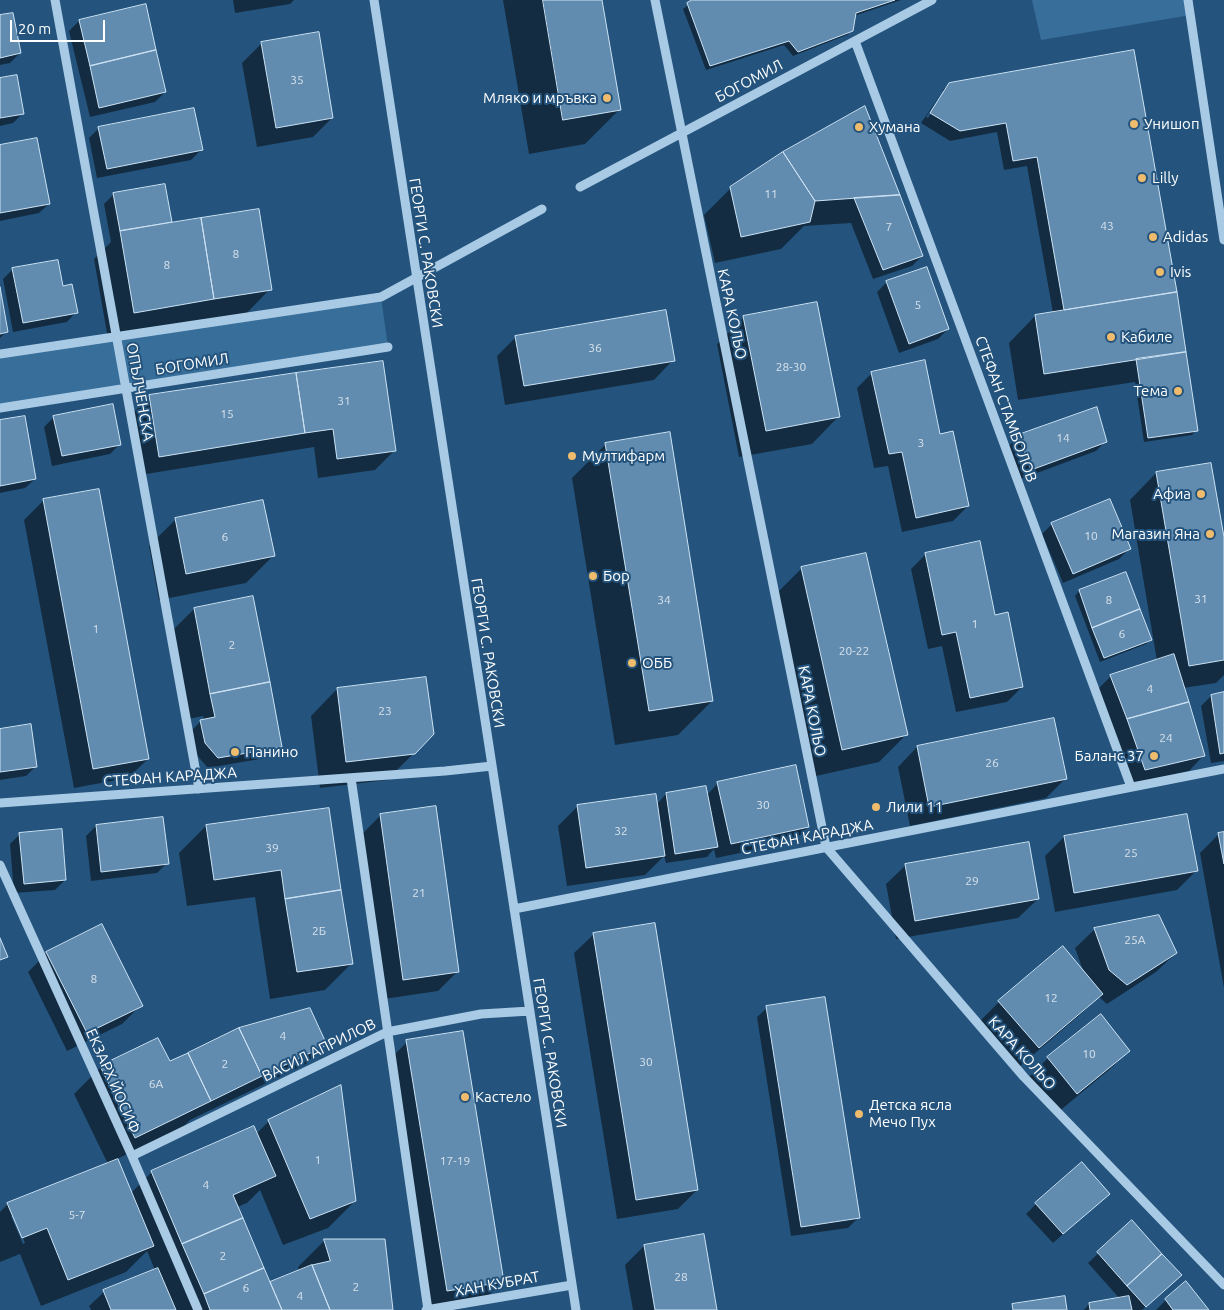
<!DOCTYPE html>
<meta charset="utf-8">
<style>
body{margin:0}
#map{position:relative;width:1224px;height:1310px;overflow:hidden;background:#24547d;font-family:Ubuntu,sans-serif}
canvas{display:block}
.scale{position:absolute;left:10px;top:20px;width:95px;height:22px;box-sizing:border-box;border:2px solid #fff;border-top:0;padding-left:6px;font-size:15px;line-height:18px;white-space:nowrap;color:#fff;-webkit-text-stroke:4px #24547d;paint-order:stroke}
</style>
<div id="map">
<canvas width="1224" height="1310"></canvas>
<div class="scale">20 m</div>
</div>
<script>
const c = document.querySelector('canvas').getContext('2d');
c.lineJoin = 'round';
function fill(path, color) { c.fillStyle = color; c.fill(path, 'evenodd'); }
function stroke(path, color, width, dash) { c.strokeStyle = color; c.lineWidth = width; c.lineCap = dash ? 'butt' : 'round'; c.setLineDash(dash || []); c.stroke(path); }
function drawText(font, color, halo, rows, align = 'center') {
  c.font = font + ' Ubuntu,sans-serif'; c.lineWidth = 4; c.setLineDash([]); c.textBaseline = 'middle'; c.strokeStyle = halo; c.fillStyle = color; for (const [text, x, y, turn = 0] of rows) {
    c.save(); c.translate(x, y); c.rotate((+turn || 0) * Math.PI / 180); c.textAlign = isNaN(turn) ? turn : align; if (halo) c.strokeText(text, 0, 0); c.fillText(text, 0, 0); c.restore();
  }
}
fill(new Path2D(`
 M1032,0H1188L1191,15L1041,40Z
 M381,297L388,347L0,408V354Z`), '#386e9a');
fill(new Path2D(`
 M233,0H294L290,4L235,13Z
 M503,0H601L619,110L585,144L529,154Z
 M695,0H901L854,16L852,30L847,35L793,56L784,45L706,70L683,9Z
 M0,17L20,53L10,63L0,65Z
 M79,21L165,92L155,102L90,117L69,31Z
 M262,43L332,118L313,137L257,147L242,63Z
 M1133,51L1175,291L1196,430L1192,435L1144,442L1135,382L1018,400L1009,343L1035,316L1053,313L1027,166L1004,170L997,132L950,141L921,123L942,92L926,117L928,118L945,91H942L949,84Z
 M0,80L23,113L13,123L0,126Z
 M865,107L922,256L912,266L873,279L851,223L804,226L781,249L715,263L704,215L731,188Z
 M99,128L201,150L191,160L97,178L89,138Z
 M0,147L49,204L39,213L0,221Z
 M114,194L171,222L168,225L270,289L244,316L108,339L94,259L111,242L104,204Z
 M13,269L62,287L76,312L67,322L13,332L3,279Z
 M887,282L948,329L938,339L899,353L877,292Z
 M0,294L6,332L0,338Z
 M744,317L838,417L812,444L739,457L717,344Z
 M516,337L673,360L654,380L505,405L497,356Z
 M382,363L395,450L375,470L318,478L314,447L140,475L130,416L149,397Z
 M872,373L939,435L968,506L953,521L902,532L888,466L874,468L857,388Z
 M54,417L120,444L110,454L52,466L44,427Z
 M0,421L35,479L25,488L0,493Z
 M1019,436L1106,441L1096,451L1021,479L1009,446Z
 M606,444L712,701L678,735L615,745L572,478Z
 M1156,473L1224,545V675L1216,683L1183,688L1203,756L1189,771L1130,784L1096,691L1111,676L1157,661L1130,500Z
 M98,490L148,759L128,778L74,788L24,520L43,501Z
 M176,519L273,556L246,583L159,600L149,546Z
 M1052,524L1129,549L1119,559L1063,583L1042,534Z
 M926,554L994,616L1022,687L1007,702L956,712L942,646L928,649L911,569Z
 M802,568L906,735L879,762L816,776L775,595Z
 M1125,574L1150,640L1146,644L1100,662L1075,596L1079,591Z
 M194,609L280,747L271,757L208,768L195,753L191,731L201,721L204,720L203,716L184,720L167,636Z
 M337,689L433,734L387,780L320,788L311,716Z
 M1224,694V761L1211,763L1201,706L1211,696Z
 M0,730L36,766L26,776L0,780Z
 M917,747L1065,779L1046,798L910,826L898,767Z
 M718,783L808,827L793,842L716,858L714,849L707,857L666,863L664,856L645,875L567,886L558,826L578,806L656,805L666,794L707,795Z
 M328,809L351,964L325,990L270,999L255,897L187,906L179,853L206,826Z
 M381,815L457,972L438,991L384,999L362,834Z
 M1186,815L1196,871L1177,890L1055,912L1045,856L1064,837Z
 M96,826L167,863L157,873L91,881L86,836Z
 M1224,833V988L1200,853L1219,834Z
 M20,834L65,880L55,890L14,893L10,844Z
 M906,865L1038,899L1018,918L896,939L886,884Z
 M1095,929L1176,953L1156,972L1107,1004L1099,997L1082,1013L1019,1067L980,1021L999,1002L1084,973L1075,948Z
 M594,934L697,1190L678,1209L617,1219L574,953Z
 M47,953L141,1005L122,1024L67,1051L28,972Z
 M767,1008L858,1218L848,1228L791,1236L757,1017Z
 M407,1042L502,1282L483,1301L428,1309L388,1061Z
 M325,1044L306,1064L190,1120L183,1127L117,1159L131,1193L152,1172L256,1134L269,1121L355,1201L328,1228L283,1245L260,1190L247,1203L237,1207L269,1283L299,1271L298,1267L325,1240L391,1310H91L89,1306L104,1292L155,1270L147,1251L126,1272L41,1306L20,1254L0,1262V1212L8,1204L108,1164L74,1094L101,1067L169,1063ZM11,1216H14L25,1243L23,1244Z
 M1129,1051L1109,1070L1057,1113L1029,1077L1048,1058Z
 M1098,1203L1053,1243L1026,1214L1036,1204Z
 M1132,1222L1170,1284L1142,1310H1084L1089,1304L1120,1299L1088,1263Z
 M644,1246L716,1310H633L625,1265Z
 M1186,1283L1207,1310H1156L1166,1300Z`), '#0007');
const building = new Path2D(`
 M543,0H602L621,110L563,120Z
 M692,0H895L856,13L853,31L798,52L789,41L710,66L687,3Z
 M146,4L156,50L90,66L79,20Z
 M13,13L21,53L0,58V15Z
 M319,32L333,118L276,128L261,42Z
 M156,50L166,92L99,108L90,66Z
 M1134,50L1177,292L1064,310L1037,157L1013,161L1006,123L960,131L930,113L949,83Z
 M17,75L24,114L0,118V78Z
 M865,106L900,195L815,201L783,152Z
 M194,108L203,150L107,169L98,127Z
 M37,138L50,204L0,213V145Z
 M783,152L815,201L810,222L741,237L730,187Z
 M165,184L172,222L120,231L113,193Z
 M900,195L923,256L883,270L854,198Z
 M259,209L272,290L214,299L201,218Z
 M201,218L214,299L134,313L120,231Z
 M58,260L63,286L72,284L78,313L23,323L12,268Z
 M927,267L949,329L909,344L886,281Z
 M0,287L8,332L0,334Z
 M1177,292L1186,352L1044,374L1035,315Z
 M817,302L840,417L766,431L743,316Z
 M666,310L675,361L524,386L515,336Z
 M1186,352L1198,431L1148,438L1136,359Z
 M925,360L940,434L953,431L969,506L916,518L902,452L889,454L871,372Z
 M383,361L396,451L337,459L333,429L305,433L296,373Z
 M296,373L305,433L159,457L149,395Z
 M113,404L121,445L62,456L53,416Z
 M1097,407L1107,442L1031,470L1018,435Z
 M25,416L36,479L0,486V420Z
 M670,432L713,701L649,711L605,443Z
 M1211,463L1224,537V660L1189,666L1156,472Z
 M99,489L149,759L93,769L43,499Z
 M1110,499L1131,549L1073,574L1051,523Z
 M263,500L275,556L186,574L175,518Z
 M980,541L995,615L1008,612L1023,687L970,698L956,632L942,635L925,553Z
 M866,553L908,735L842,750L801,567Z
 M1126,572L1140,609L1092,628L1079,590Z
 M253,596L270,682L210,694L194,608Z
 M1140,609L1152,640L1104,658L1092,628Z
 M1174,654L1189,702L1127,719L1110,675Z
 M426,677L434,734L415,754L346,762L337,688Z
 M270,682L282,747L218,758L205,743L200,720L215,717L210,694Z
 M1224,692V753L1220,754L1211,695Z
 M1189,702L1205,756L1145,770L1127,719Z
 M1054,718L1067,779L929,807L917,746Z
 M31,724L37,767L0,772V729Z
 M796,765L809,827L731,844L717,782Z
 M706,786L718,847L675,854L666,793Z
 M656,794L665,856L586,868L577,805Z
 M436,806L459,972L403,980L380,814Z
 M329,808L341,890L285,899L281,870L214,880L206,825Z
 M1187,814L1198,871L1074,893L1064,836Z
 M163,817L169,864L101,872L96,825Z
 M62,829L66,880L24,884L19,833Z
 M1224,832V864L1218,833Z
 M1029,842L1039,899L915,921L905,864Z
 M341,890L353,964L297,972L285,899Z
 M1159,915L1177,953L1127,985L1109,970L1094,928Z
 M655,923L698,1190L636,1200L593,933Z
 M102,924L143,1006L87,1033L46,952Z
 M0,938L8,957L0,960Z
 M1063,946L1103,994L1039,1048L998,1001Z
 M825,997L860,1218L801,1227L766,1006Z
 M310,1008L327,1045L262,1076L239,1028Z
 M1101,1014L1130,1051L1077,1094L1047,1057Z
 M239,1028L262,1076L211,1101L188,1053Z
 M463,1031L504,1282L447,1291L406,1040Z
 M158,1038L170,1061L188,1053L211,1101L135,1138L100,1066Z
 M341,1085L356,1201L310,1219L268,1120Z
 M254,1126L276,1176L233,1195L243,1218L182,1244L151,1171Z
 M118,1159L154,1246L68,1280L47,1228L22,1238L7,1203Z
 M1082,1162L1110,1194L1063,1234L1035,1203Z
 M243,1218L264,1268L204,1294L182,1244Z
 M1132,1220L1162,1254L1127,1286L1097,1252Z
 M704,1234L717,1310H655L644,1245Z
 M324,1239H385L393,1310H330L312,1265L330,1261Z
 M1162,1254L1182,1275L1146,1307L1127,1286Z
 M312,1265L330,1310H282L270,1282Z
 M158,1268L176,1310H111L103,1290Z
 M264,1268L282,1310H210L204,1294Z
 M1186,1281L1209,1310H1173L1165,1299Z
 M1065,1296L1067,1310H1013L1012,1304Z
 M1129,1296L1132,1310H1090L1089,1303Z`);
fill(building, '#618caf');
stroke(building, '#cce2f4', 1);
stroke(new Path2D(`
 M55,0L199,789
 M374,0L576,1310
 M655,0L826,847L1024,1077L1224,1285
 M1188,0L1224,240
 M855,41L1131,787
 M580,187L932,0
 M0,354L381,297L542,209
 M0,408L388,347
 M351,778L428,1310
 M0,803L445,771L492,766
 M0,865L132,1156L198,1310
 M514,909L1224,769
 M132,1156L387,1032L481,1014L530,1011
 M426,1310L572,1285`), '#a9cae5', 9);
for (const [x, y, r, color] of [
 [607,98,5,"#efbc6d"],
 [1134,124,5,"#efbc6d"],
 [859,127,5,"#efbc6d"],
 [1142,178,5,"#efbc6d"],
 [1153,237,5,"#efbc6d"],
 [1160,272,5,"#efbc6d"],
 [1111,337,5,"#efbc6d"],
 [1178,391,5,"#efbc6d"],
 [572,456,5,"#efbc6d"],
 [1201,494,5,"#efbc6d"],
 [1210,534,5,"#efbc6d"],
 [593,576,5,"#efbc6d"],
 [632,663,5,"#efbc6d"],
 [235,752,5,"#efbc6d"],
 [1154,756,5,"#efbc6d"],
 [876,807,5,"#efbc6d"],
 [465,1097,5,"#efbc6d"],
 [859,1114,5,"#efbc6d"]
]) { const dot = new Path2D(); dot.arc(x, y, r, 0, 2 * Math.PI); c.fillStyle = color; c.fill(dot); stroke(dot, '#24547d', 2); }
drawText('12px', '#d8e2eb', null, [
 ["35",297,80],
 ["11",771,194],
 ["43",1107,226],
 ["7",889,227],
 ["8",236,254],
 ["8",167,265],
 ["5",918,305],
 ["36",595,348],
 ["28-30",791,367],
 ["31",344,401],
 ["15",227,414],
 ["14",1063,438],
 ["3",921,443],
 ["10",1091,536],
 ["6",225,537],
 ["31",1201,599],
 ["34",664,600],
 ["8",1109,600],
 ["1",975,624],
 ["1",96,629],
 ["6",1122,634],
 ["2",232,645],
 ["20-22",854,651],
 ["4",1150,689],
 ["23",385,711],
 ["24",1166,738],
 ["26",992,763],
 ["30",763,805],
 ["32",621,831],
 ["39",272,848],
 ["25",1131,853],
 ["29",972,881],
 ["21",419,893],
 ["2Б",319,931],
 ["25A",1135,940],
 ["8",94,979],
 ["12",1051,998],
 ["4",283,1036],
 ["10",1089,1054],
 ["30",646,1062],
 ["2",225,1064],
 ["6A",156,1084],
 ["1",318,1160],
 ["17-19",455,1161],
 ["4",206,1185],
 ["5-7",77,1215],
 ["2",223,1256],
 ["28",681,1277],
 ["2",356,1287],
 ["6",246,1288],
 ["4",300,1296]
]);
drawText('15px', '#fff', '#24547d', [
 ["БОГОМИЛ",749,81,-28],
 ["ГЕОРГИ С. РАКОВСКИ",426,253,81],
 ["КАРА КОЛЬО",732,314,78],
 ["БОГОМИЛ",192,364,-9],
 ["ОПЪЛЧЕНСКА",140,392,80],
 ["СТЕФАН СТАМБОЛОВ",1006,409,70],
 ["ГЕОРГИ С. РАКОВСКИ",488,653,81],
 ["КАРА КОЛЬО",812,711,79],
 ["СТЕФАН КАРАДЖА",170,777,-4],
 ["СТЕФАН КАРАДЖА",807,837,-11],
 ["ВАСИЛ АПРИЛОВ",319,1050,-26],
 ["ГЕОРГИ С. РАКОВСКИ",550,1053,81],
 ["КАРА КОЛЬО",1022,1053,48],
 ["ЕКЗАРХ ЙОСИФ",113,1081,66],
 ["ХАН КУБРАТ",497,1284,-10]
]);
drawText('15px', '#fff', '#24547d', [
 ["Мляко и мръвка",597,98,"right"],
 ["Унишоп",1144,124],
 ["Хумана",869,127],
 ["Lilly",1152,178],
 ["Adidas",1163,237],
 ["Ivis",1170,272],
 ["Кабиле",1121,337],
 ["Тема",1168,391,"right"],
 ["Мултифарм",582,456],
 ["Афиа",1191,494,"right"],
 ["Магазин Яна",1200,534,"right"],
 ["Бор",603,576],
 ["ОББ",642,663],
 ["Панино",245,752],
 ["Баланс 37",1144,756,"right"],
 ["Лили 11",886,807],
 ["Кастело",475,1097],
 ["Детска ясла",869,1105],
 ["Мечо Пух",869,1122]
], 'left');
</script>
